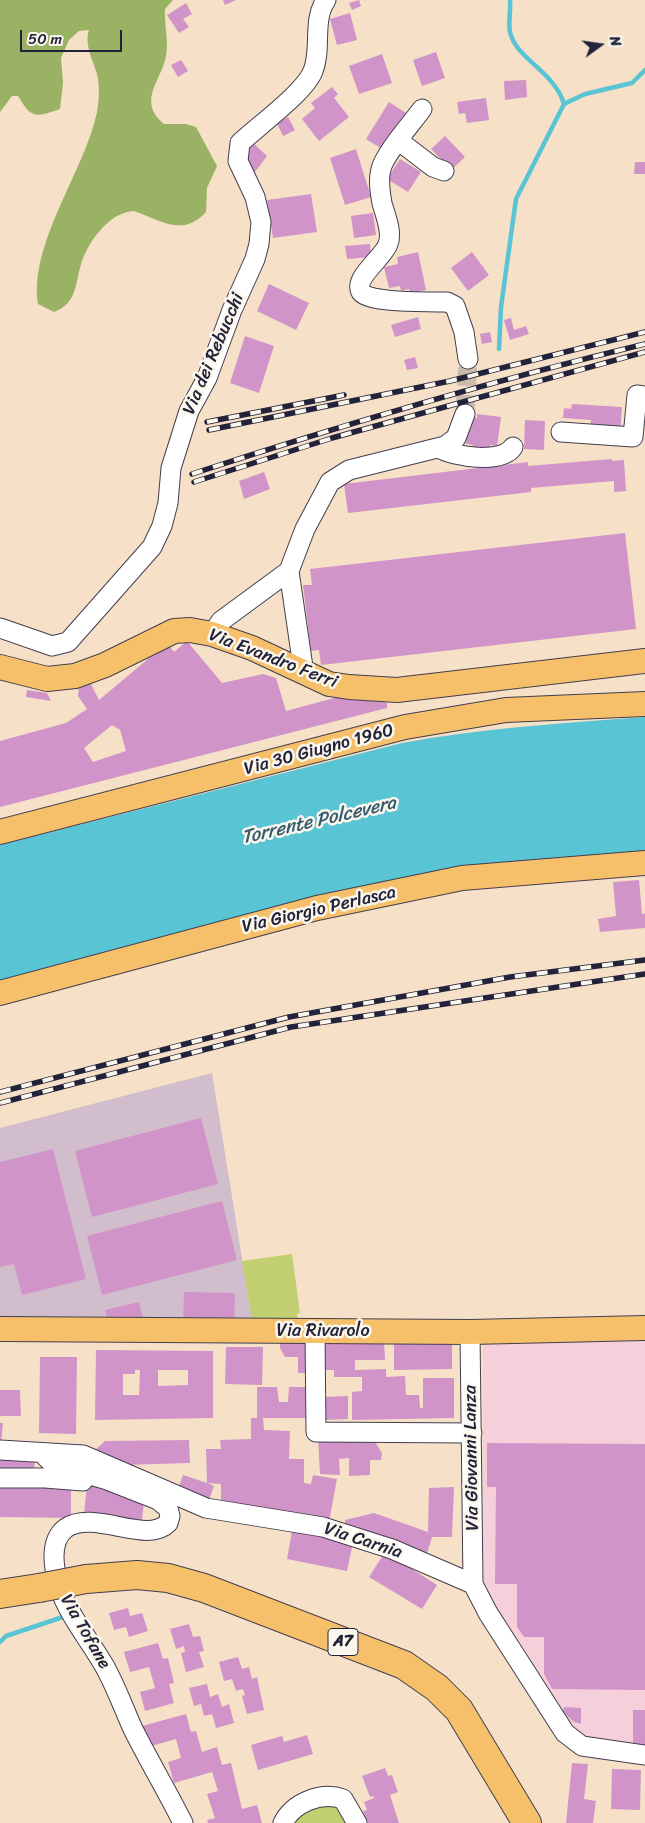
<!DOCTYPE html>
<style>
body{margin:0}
#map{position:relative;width:645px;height:1823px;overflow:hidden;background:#f6e0c7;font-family:Sriracha,sans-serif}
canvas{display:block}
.north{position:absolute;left:575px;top:20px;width:50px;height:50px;-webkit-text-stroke:4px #fbf7ec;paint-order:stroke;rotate:76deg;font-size:14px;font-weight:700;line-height:20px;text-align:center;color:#22223b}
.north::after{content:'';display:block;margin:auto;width:18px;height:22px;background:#22223b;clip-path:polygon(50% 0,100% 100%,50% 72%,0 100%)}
.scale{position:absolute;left:20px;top:30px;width:102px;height:22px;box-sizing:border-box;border:2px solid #22223b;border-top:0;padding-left:6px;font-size:15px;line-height:18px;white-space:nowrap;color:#22223b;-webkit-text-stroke:4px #fbf7ec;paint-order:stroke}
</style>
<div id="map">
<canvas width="645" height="1823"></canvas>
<div class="north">N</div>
<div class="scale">50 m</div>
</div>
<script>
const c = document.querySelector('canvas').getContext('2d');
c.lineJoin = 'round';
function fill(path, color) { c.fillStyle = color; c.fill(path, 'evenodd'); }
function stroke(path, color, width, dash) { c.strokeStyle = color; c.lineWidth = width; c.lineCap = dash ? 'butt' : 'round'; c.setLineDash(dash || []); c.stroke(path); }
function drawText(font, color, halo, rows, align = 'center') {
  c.font = font + ' Sriracha,sans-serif'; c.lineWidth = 5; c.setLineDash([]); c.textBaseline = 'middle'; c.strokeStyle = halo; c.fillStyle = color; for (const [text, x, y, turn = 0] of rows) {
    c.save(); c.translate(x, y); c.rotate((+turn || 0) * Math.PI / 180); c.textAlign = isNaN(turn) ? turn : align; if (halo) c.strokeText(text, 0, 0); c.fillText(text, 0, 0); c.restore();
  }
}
fill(new Path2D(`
 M645,1336V1752L608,1747L574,1732L539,1680L529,1655L487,1595L483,1584V1340Z`), '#f5cfda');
fill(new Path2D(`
 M212,1073L253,1326L0,1319V1128Z`), '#d1bdcb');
fill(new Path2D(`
 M292,1254L300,1313L297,1314L298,1325L253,1326L242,1261Z
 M339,1803L350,1823H292L307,1809Z`), '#c2cf71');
fill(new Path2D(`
 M0,0H173L165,9C164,25 169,40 166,56C162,80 136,101 164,124H186L196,127L217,166L207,188L206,212C183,237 162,221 134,211C109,212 88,242 81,264C75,285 77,303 54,312L38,304C29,243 84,173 97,112C99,100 100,86 97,74C93,60 84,45 89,30L79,31L69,40L61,58L63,83L60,109C36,117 32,120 18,96H12L0,112Z`), '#99b263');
fill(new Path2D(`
 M645,717V853L0,981V845L402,743C483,728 563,723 645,717Z`), '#59c4d3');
stroke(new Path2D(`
 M510,0C511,10 508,23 510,32C516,59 554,71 564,104
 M499,349L501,307L516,199L564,104L585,94L632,83L645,70
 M0,1642L6,1636L63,1617`), '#59c4d3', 4.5);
fill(new Path2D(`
 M223,0H236L225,5Z
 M359,0L361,6L352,10L349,3Z
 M186,3L192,14L183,19L189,27L179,33L167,15Z
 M350,13L357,40L337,45L330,19Z
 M436,52L445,78L422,86L413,60Z
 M382,54L392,83L359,94L349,66Z
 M181,60L188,71L178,77L171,65Z
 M526,80L527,97L505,100L504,81Z
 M332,87L338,94L334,98L349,117L319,141L302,119L315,108L311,103Z
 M486,98L489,120L467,123L465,113L459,114L457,102Z
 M389,102L409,115L387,152L366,139Z
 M288,117L295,130L283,136L277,123Z
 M445,136L465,157L451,170L431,149Z
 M251,141L267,156L252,176L241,153Z
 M356,149L371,197L345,205L330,158Z
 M400,159L421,172L408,192L387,179Z
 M635,162H645V174H634Z
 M311,194L317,232L273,238L267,200Z
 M373,213L376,235L354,238L351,216Z
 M370,244L371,257L347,259L345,246Z
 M418,252L426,290L410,293L409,289L401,291L400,286L389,288L384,267L398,264L397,257Z
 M472,252L489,275L468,291L451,268Z
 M269,284L309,303L296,330L257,311Z
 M418,317L421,329L395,337L391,325Z
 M511,318L514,330L526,326L529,334L510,340L504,320Z
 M490,332L492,342L482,344L480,334Z
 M245,336L274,346L259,393L230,383Z
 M415,357L418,368L407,370L404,360Z
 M572,404L622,407L620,435L590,433L591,420L563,418L564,408L571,409Z
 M477,414L501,417L497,446L490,445V450L472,448L473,445L466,444L469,417L477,418Z
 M525,420L545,421L544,450L524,449Z
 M612,459V461L624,460L626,491L614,492V481L531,488V492L348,513L344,484L528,462V466Z
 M264,472L270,489L244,499L239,481Z
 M625,533L636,629L321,665L319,650L311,651L303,585H312L310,569Z
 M187,641L222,683L263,674L276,678L286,711L349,694L387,703V708L0,807V741L66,723L87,709L78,696L79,687L90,682L99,700L167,643L174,652ZM112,725L120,730L126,751L93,762L84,748Z
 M27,690L47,693L51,701L26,697Z
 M639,880L642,914L645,913V928L600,932L598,919L616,916L613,882Z
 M201,1118L218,1184L92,1217L75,1151Z
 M53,1149L86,1279L22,1295L14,1264L0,1267V1162Z
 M222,1201L237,1260L102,1295L87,1236Z
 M184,1292L235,1293L234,1323L183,1322Z
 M139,1302L143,1319H107L105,1310Z
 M305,1340V1373H298V1357H285L280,1348V1341Z
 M384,1340L385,1360H355V1370L386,1369V1377L405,1376L406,1395H419L420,1408H423V1378H454V1418L352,1420V1392L362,1391V1377H334V1370H322L321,1341Z
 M452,1340V1369L394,1370V1341Z
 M226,1347H263L262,1385L225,1384Z
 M96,1350L213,1351V1418L95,1420ZM135,1370H140L139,1395H123V1374H135ZM158,1370H188V1385L158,1386Z
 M40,1357H77L76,1434L39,1433Z
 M257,1387H277L279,1402H288L289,1387H305L306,1418H263L264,1430L290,1431L289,1459H304V1483L311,1484L313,1475L337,1479L329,1522L221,1504V1484L207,1483L214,1486L209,1500L178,1489L183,1475L207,1483L206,1449H221L220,1440L251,1439V1418H257Z
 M0,1390H20L21,1416H0Z
 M348,1396V1419L322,1420V1397Z
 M0,1423H3L1,1444H0Z
 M318,1437H372L382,1453L381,1460H370V1475L349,1476V1458L339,1459L340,1475L320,1474Z
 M189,1440L190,1463L125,1465L95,1450L105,1441Z
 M487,1443L645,1444V1690L552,1689L544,1674V1637H524L517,1627V1584H495L496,1487H487Z
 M0,1454L35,1456L34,1472L0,1470Z
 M0,1485L71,1486V1518L0,1517Z
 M87,1485L120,1489L144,1502L142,1520L84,1514Z
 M454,1487L452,1537H432L427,1553L345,1527V1520L374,1513L428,1532L429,1488Z
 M292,1531L353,1543L347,1571L287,1559Z
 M385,1552L437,1585L422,1609L369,1577Z
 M128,1608L130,1616L142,1613L148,1631L129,1637L126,1627L114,1630L109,1613Z
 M189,1624L193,1637L200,1636L204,1651L199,1652L204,1667L186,1672L181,1653L185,1652L184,1646L176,1649L170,1629Z
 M158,1643L163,1659L168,1658L174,1683L169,1684L174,1703L145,1711L140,1692L155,1688L149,1667L130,1672L124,1652Z
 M238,1657L242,1669L249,1667L252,1679L257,1677L264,1710L247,1714L242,1696L245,1695L243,1689L236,1691L232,1679L224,1681L219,1662Z
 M207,1684L210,1697L218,1694L222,1707L229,1704L234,1723L216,1728L212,1714L204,1716L201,1704L194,1706L189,1688Z
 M564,1707L581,1708V1724L574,1722L563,1712Z
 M633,1710H645V1749H633Z
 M186,1714L191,1732L196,1731L202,1752L217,1747L222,1765L231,1763L242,1809L257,1805L262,1823H208L207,1820L215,1818L207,1794L218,1791L212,1772L174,1783L168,1762L181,1758L176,1739L148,1747L142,1726Z
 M307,1735L313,1754L258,1770L251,1745L282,1736L284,1742Z
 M572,1763L588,1764L584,1799L596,1801L593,1823H566Z
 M385,1768L388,1776L392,1775L398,1792L390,1795L399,1823H367L363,1811L367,1810L364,1802L374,1798L373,1796L370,1797L362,1776Z
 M612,1769L641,1770L640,1810L611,1809Z`), '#d194c9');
stroke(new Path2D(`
 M465,414L468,359`), '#ccbaab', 19, [19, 9]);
const minor = new Path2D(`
 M422,109C412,123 385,153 381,169C378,180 380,192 382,203C385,215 393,232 388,244C384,257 353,278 361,292C368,303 432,302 447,302L455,306L464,332L468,359
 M399,141L433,167L444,171
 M561,432L633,437L637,395L645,396
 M439,448C454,457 502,464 513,447
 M0,628L52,646L68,642L152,547L162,526L168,503L171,468L189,411L207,378L232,310L255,259L259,244L261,222L255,197L238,161L240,143C258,126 305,92 313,71C322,49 312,20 326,0
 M212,634L221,621L289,571
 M304,674L289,571L305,529L330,482L349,470L445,446L456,438L465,414
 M315,1332L316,1432L472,1433
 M470,1332L473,1584
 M0,1450L83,1455L206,1508L323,1527L392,1549L473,1584L488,1613L565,1733L582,1746L645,1755
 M42,1453L53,1464L107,1480L158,1500L168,1508L170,1516L168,1523C147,1545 94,1509 66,1528C48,1541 54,1571 60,1589C69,1616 91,1642 105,1667C116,1687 124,1709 133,1729C149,1761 167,1791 183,1823
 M0,1478H45L83,1481
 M283,1823C293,1803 321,1791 343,1799L357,1823`);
const major = new Path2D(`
 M0,667L47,679L75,676L105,665L174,631L190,630L212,634L252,648L329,684L349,687L397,690L645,661
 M0,832L405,727L506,710L645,704
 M0,993L317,908L462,878L645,863
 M0,1329L470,1332L645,1328`);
const highway = new Path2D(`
 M86,1579L137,1575L168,1578L204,1588L404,1665L437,1688L459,1710L527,1823
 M0,1594L39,1588`);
stroke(minor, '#423e50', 21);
stroke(major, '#423e50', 26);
stroke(highway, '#423e50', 30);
stroke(minor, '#fff', 19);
stroke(major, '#f6c06b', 24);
stroke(highway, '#f6c06b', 28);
const rail = new Path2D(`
 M207,422L344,395
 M209,430L450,381L645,332
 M192,474C342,425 492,381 645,344
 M194,482L332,438L645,352
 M0,1092L289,1017L510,977L645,960
 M0,1103L291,1027L645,974`);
stroke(rail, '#22223b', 5.5);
stroke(rail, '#fbf7ec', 4, [11]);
const highwayBridge = new Path2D(`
 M39,1588L86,1579`);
stroke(highwayBridge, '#423e50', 30, []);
stroke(highwayBridge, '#f6c06b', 28);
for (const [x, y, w] of [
 [343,1642,30]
]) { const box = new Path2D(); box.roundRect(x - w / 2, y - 13.5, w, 27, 4); c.fillStyle = '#fbf7ec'; c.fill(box); stroke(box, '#22223b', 1); }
drawText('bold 16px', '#22223b', null, [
 ["A7",343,1642]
]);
drawText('18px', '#22223b', '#fbf7ec', [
 ["Via dei Rebucchi",214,354,-67],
 ["Via Evandro Ferri",273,659,21],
 ["Via 30 Giugno 1960",319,750,-15],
 ["Via Giorgio Perlasca",319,910,-13],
 ["Via Rivarolo",323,1331],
 ["Via Giovanni Lanza",472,1458,-91],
 ["Via Carnia",363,1541,18],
 ["Via Tofane",85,1632,60]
]);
drawText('italic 19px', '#355b70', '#fbf7ec', [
 ["Torrente Polcevera",319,821,-13]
]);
</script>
